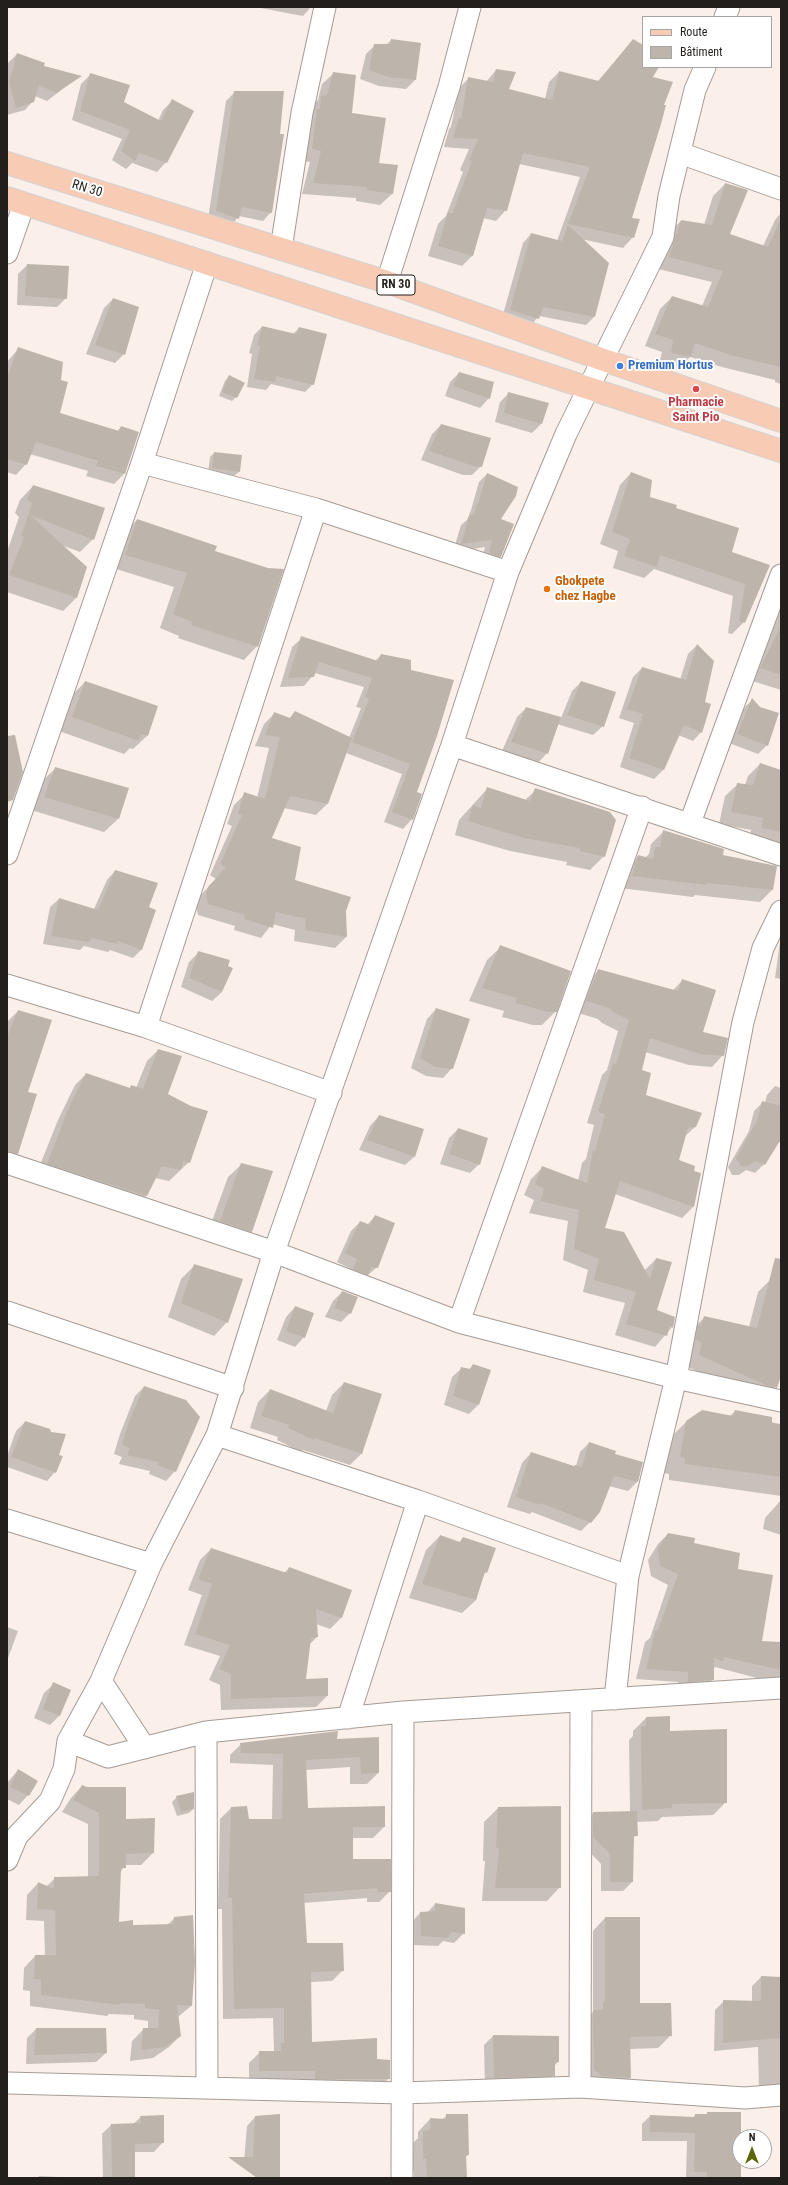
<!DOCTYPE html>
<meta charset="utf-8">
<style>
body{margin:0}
#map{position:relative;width:788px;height:2185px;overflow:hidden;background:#fbf0e9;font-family:"Roboto Condensed",sans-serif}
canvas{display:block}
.frame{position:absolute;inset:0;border:8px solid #231f1c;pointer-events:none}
.legend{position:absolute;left:642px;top:16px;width:130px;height:52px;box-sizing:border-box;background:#fff;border:1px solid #a7a5a4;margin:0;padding:5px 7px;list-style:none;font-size:12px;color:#231f1c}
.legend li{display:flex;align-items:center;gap:8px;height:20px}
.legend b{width:20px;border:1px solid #a7a5a4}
.north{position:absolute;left:732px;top:2129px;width:40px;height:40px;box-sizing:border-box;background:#fff;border:1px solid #a7a5a4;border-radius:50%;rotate:0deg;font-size:11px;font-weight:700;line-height:16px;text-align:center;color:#231f1c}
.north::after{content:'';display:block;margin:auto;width:14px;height:18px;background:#5d6608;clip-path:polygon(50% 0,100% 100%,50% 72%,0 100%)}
</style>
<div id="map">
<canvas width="788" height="2185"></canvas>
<div class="frame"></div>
<ul class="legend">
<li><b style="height:5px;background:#f8cbb4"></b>Route</li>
<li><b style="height:11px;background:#bdb5ac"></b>Bâtiment</li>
</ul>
<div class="north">N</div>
</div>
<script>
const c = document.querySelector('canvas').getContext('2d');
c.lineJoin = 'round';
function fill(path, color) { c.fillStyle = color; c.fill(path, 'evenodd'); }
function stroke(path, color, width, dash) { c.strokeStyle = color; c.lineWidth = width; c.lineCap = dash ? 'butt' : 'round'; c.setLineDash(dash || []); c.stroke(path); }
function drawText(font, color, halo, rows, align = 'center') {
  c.font = font + ' "Roboto Condensed",sans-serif'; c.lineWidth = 4; c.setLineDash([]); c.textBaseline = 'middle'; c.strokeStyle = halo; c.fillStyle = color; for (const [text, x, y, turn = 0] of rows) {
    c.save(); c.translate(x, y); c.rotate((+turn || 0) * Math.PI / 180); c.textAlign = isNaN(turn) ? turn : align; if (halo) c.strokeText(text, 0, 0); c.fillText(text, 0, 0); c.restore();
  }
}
fill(new Path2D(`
 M255,7H311L303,16Z
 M391,40L420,43L415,80L406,89L379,86L360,79L366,54L375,45H386Z
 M633,40L643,46V67H658L651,78L662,105L630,218L633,237L623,248L581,239L608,264L594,317L586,325L539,316L529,327L502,318L523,243L531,234L557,241L580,177L519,164L506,210L496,221L483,218L472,256L462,266L428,256L438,224L446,216L463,172L460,170L469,149L444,147L449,129L451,127L459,88L469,78L486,82L496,70L507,89L545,99L549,82L559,72L597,82Z
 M17,54L43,66L80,76L47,101L35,96L33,101L25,110L7,115V68L8,63Z
 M334,73L351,114L378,164L397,166L392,194L380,205L356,201V198L302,194L310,162L301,161L310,108L318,100L322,84Z
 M90,75L123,103L158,121L163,110L172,101L166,162L157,172L132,163L126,169L112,160L122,139L72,120L81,84Z
 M235,92L271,212L263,221L239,216L230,227L208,219L226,101Z
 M725,184L728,234L763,246L775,220L781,213V384L775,382V380L722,367L690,357L679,368L659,364L662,352L645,346L660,309L672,297L702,306L712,282L658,269L669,232L681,221L704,225L713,196Z
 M27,265L66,298L57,307L17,305L18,274Z
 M113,299L124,354L115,363L86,354L104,308Z
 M262,327L293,334L299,328L313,384L305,392L271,384L266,390L247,387L252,354L249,353L254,335Z
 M19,348L59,413L117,431L121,427L124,474L114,484L86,476L88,471L30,454L26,464L16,475L7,472V362Z
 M459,373L489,398L480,408L445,396L450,382Z
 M229,376L236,397L232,401L219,396L225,381Z
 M509,393L542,423L532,433L495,422L500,402Z
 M441,425L481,466L472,475H463L421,460L432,434Z
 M214,453L239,472L234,476L208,473L210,457Z
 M631,473L649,498L675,508L730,553L766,565L744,622L732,634L728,633L733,596L654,569L644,578L613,568L618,551L600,544L620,485Z
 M487,474L500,519V557L492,565L481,561L485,547L453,552L461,525L467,520L471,510L479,482Z
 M33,486L93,539L80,552L61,545L86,568L76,598L63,611L7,592V552L19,517L15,513L20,500Z
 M137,520L214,551L257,646L244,660L178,638L179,636L160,628L174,587L113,568L123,533Z
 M781,607V690L749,680L776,612Z
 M302,638L375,661L381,655L410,660L415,793L412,819L403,829L384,822L402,774L346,753L327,804L316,815L284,808L270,839L294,881L345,911L346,937L335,948L294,941L295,930L272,924L261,938L234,930L235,926L198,915L196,907L197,899L216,879L210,875L232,826L227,824L234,805L245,794L257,798L269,748L255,746L264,724L275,713L289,719L295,712L349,738L361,708L356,707L364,687L315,673L304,686L280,687L292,647Z
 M697,645L703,703L701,732L693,741L678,735L663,770L654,779L620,767L634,723L619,718L633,677L642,668L680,680L688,654Z
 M85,682L147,736L133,749L130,748L124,754L59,731L71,696Z
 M581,682L603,726L593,735L557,724L547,753L538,763L502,751L517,717L526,708L561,718L572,691Z
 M752,700L767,745L758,754L729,743L743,709Z
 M760,764L781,771V842L777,845L750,840L751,830L719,824L725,796L738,784L745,785L748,776Z
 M56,768L118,819L104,832L31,810L42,781Z
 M487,789L525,800L536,790L604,856L590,870L566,865L567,862L510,851L455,835L459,820Z
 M663,832L721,856L772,890L760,902L695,895L693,897L620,888L625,869L638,856L645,858L649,854L651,844Z
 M115,871L148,908L142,949L133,958L110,950L108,952L84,946L80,950L43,944L50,907L59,899L94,909L107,880Z
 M781,941V979L775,978L780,942Z
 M501,947L556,1011L542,1025H533L502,1017L504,1011L469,1001L487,960Z
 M199,952L222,992L212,1001L181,987L189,962Z
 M598,971L673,990L682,981L702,1033L723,1055L712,1067L689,1065L645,1052L641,1071L644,1096L695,1127L684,1137L677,1161L693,1207L682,1218L615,1194L604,1229L644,1271L656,1259V1311L672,1327L655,1347L615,1335L625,1303L583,1292L588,1270L563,1260L568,1221L529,1213L534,1200L524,1195L531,1179L542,1168L578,1181L582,1163L586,1159L594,1125L587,1123L602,1075L607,1070L618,1031L602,1023L598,1019L575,1012L587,982Z
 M436,1009L452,1068L443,1078L426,1076L411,1068L427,1019Z
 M18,1011L27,1092L17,1153L7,1163V1022Z
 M158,1050L166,1095L189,1162L169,1181L155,1178L147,1195L135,1206L36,1175L58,1120L75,1085L86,1074L129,1089L131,1087L136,1088L147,1061Z
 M775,1086L781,1088V1142L777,1143L764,1164L755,1173L746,1170L739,1175H732L728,1167L749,1131L754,1111L763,1102L765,1103L767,1095Z
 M379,1116L415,1156L405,1165L359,1150L370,1126Z
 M458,1129L479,1164L470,1173L440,1164L449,1138Z
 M242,1164L251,1232L238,1245L207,1235L228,1177Z
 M375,1216L377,1267L367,1276L344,1278L349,1268L337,1262L351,1231L360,1222L367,1225Z
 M195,1265L227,1322L214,1336L168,1317L181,1279Z
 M770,1280L781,1282V1359L775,1387L763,1399L755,1398L688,1367L692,1329L705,1317L749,1327L758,1292Z
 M342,1292L350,1313L341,1322L325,1317L333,1301Z
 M295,1307L304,1337L295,1347L277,1340L286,1317Z
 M473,1365L490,1370L478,1405L469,1414L444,1405L452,1377L462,1368L469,1370Z
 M344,1383L362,1453L350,1465L303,1450L301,1452L277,1440L278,1437L250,1428L258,1402L270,1390L326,1411L332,1395Z
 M144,1387L175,1471L166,1481L149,1474L150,1471L119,1464L122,1457L114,1454L120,1434L135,1396Z
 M735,1411L781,1425V1496L669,1480V1474L664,1473L669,1439L686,1422L730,1416Z
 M25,1422L58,1456L55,1472L47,1481L7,1467V1456L16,1431Z
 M589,1443L614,1455L642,1463L637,1482L628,1491L609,1486L590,1522L581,1531L532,1512L530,1514L507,1507L522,1463L531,1453L574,1467L576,1466L580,1452Z
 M781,1500V1535L763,1529L765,1518Z
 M668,1534L693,1543L737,1570L761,1642L781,1643L780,1679L757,1678L715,1667L713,1670V1679L703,1690L679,1691L678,1682L636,1679L645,1642L650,1638L668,1585L651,1576L648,1560L658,1544Z
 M440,1536L459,1543L463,1538L486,1572L482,1576L476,1600L462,1613L409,1598L426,1550Z
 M211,1549L284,1573L289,1568L351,1591L341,1618L330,1629L316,1624L317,1637L309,1645L304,1680L327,1696L316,1707L221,1710L220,1685L209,1680L220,1656L184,1645L202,1595L188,1590L200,1560Z
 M7,1627L18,1631L7,1661Z
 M54,1684L60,1715L50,1725L34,1718L44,1693Z
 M646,1718L669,1732L726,1802L713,1815L662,1817L658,1821L636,1822L637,1835L633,1838L632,1882L623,1891H601V1864L584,1846V1822L593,1813L630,1812L629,1740L633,1736V1731Z
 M378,1738V1773L367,1784H350V1767L305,1770L307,1809L384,1827L373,1838H352V1860L390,1891L379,1902H367V1898L303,1903L306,1944L343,1970L332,1981L310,1982L311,2043L376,2060L389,2078L378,2089L249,2081V2063L260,2052L274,2051L273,2018L223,2019L222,1909H218L220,1819L231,1808L248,1820H272L273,1765L230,1763V1755L241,1744Z
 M18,1770L28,1795L19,1805L7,1799V1783Z
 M82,1786L125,1820L154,1819L153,1853L141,1865H125L120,1873L118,1923L132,1926L167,1925L175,1918L191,2006L178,2017L180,2036L169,2047L153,2058L130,2061L132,2041L144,2029H148V2021L134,2019V2015L109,2014L107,2016L30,2006V1991L23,1990L24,1968L35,1956H45L44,1921L26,1920L27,1895L38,1883L46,1887L55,1878L88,1877V1824L62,1812L71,1798Z
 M177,1797L193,1809L189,1813L177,1816L172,1802Z
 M498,1808L560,1887L547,1901H482L485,1861H483L484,1822Z
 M435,1904L464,1933L454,1943L443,1941L438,1946L412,1945L411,1923L420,1913H427Z
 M605,1918L639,2004L671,2035L658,2048L630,2049V2078L617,2090L589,2089L581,2024L593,2012V1931Z
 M761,1977L781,1978V2090L759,2091L758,2047L714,2051L715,2010L724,2001H752V1986Z
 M36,2029H105L106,2053L96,2062L26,2064L27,2038Z
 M493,2036L558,2062L554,2066V2075L545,2085L485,2087L484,2045Z
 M740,2113V2178H686L687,2141H642V2124L650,2116L693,2118L695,2115Z
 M447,2115L468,2155L466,2157V2178H414V2171H411V2145L418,2138V2132L430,2119L442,2120Z
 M256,2116L270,2161L244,2162L247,2126Z
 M141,2117L163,2142L154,2152H134L133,2178H103L102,2134L111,2125L133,2124Z
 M39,2176L58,2177L59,2178H38Z`), '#0003');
fill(new Path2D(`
 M391,39L421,43L416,80L388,77L369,70L374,44H391Z
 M633,39L643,45V67H659L653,77L673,82L664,105H666L661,124L632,218L640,219L634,238L568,224L590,167L523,153L507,211L487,208L473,256L438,246L448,212L452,214L472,161L469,160L478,139L453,138L459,118L461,119L468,77L493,82L496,69L516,72L509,89L552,100L559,71L599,81Z
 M17,53L45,63L44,66L82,76L56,93L39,85L34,102L16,108L9,83Z
 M333,72L356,75L352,113L386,118L379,163L398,165L393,194L366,190L367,187L313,183L321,151L312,149L317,109H320L321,96L327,95Z
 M90,73L130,85L124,102L161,121L172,99L194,111L167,163L139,153L135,161L121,151L130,130L80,111Z
 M234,91H284L280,134H284L272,213L242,207L239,219L216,211Z
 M725,183L748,190L730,234L768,247L781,218V367L734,356L695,343L691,357L671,353L673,340L655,334L672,296L708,307L723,271L669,257L681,220L712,225Z
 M568,225L609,263L595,317L543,307L539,319L510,310L531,233L562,241Z
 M27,264L69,266L67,299L25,296Z
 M113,298L139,307L125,355L95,345Z
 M262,326L296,334L299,327L327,334L314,385L276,376L275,382L254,379L260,346L257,345Z
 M18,347L63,362L61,380L68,382L60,413L119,431L121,426L139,432L125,474L96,466L98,461L36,442L27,465L7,459V378Z
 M459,372L494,382L490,399L453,386Z
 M229,375L245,383L237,398L222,392Z
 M508,392L549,403L542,424L504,413Z
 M441,424L491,438L482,467L473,466L429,451Z
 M214,452L242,455L240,472L212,468Z
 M631,472L652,480L650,497L677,505L676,508L739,528L732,552L770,565L745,623L739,621L745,584L660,555L657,567L624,556L630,539L612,532Z
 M487,473L518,487L516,496L501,519L514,524L501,557L489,553L492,540L461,544L469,516L474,514L477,503L478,504Z
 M33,485L105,508L94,540L30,515L87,567L77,598L9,575L24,537L21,536L32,503L27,500Z
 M137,519L217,546L215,551L268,568L284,569L258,647L191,625L192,622L173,614L187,573L125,555Z
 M781,626V675L760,668Z
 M301,636L378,661L381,654L411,660V670L454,680L437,736L417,792L422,794L413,820L392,812L410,764L352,742L369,699L365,697L372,678L319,662L314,677L288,678Z
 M697,644L714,661L705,702L711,704L702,733L684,725L664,770L629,758L643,714L627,709L642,667L686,680Z
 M85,681L158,706L148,736L141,734L139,741L72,717Z
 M581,681L616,692L604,727L567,715Z
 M752,698L760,707L779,713L768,746L737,734Z
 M526,707L561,717L548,754L511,742Z
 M295,711L352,738L328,804L290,796L272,838L301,847L295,880L351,897L346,911L347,937L305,930L306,919L276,912L273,928L244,919L245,915L208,904L206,895L208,887L226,867L220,864L242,815L238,814L244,792L265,799L280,737L265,735L274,712L290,718Z
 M15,735L23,772L13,800L7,802V736Z
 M760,763L781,770V832L761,828L763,818L731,812L737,783L753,785Z
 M55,767L129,788L119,819L44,797Z
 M487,787L530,801L535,788L610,812L616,820L605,857L580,851V848L524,838L468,821L473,805L481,808Z
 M663,830L724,849L723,855L777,866L773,890L707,883L706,885L632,876L638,855L653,859L655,847H660Z
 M115,870L158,883L149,907L156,910L142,950L118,941L117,944L91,938L89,942L51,936L59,898L98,910Z
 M500,945L571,971L557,1012H548L515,1003L517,998L482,988Z
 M198,951L230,960L228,966L233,968L222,992L189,978Z
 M598,969L678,991L682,979L716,990L703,1032L728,1038L724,1056L700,1054L650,1038L642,1070L651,1073L646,1095L702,1113L696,1127L688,1128L679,1160L695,1166L694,1171L701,1173L694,1207L620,1181L605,1228L624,1232L650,1279L656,1258L672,1262L657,1310L675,1317L673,1328L670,1326L667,1336L626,1324L636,1292L594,1280L599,1259L574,1249L579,1210L540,1201L544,1189L535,1184L542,1166L587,1183L593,1150L595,1151L605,1114L598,1112L613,1063L616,1064L629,1020L613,1012L609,1008L586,1001Z
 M436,1008L470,1019L453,1069L435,1067L420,1058Z
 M18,1010L52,1020L28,1092L37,1094L18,1154L7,1151V1037Z
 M158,1049L182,1056L168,1094L191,1106L208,1111L190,1163L183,1161L181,1170L162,1166L147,1196L47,1164L69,1107L86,1073L130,1088L131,1085L143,1089Z
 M762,1101L781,1106V1139L765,1165L756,1161L748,1166H741L736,1158L757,1121Z
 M379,1115L424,1129L415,1157L367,1140Z
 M458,1128L488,1138L480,1165L449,1154Z
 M241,1163L273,1171L252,1232L220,1221Z
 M375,1215L395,1223L378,1268L371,1267L368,1275L353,1269L357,1259L345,1253L360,1221L370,1225Z
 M775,1258L781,1259V1376L777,1388L768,1386L699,1355L702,1343L695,1339L698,1325L701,1326L704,1316L757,1328Z
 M194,1264L243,1279L228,1323L181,1303Z
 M342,1291L358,1297L351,1314L334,1308Z
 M295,1306L314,1313L305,1338L286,1331Z
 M473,1364L491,1370L479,1405L453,1396L461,1367L470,1369Z
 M344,1382L382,1394L362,1454L315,1438L314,1440L288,1428L289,1425L261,1416L270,1389L333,1413Z
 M144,1386L186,1400L200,1417L176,1472L157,1465L159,1462L127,1455L130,1448L122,1445L128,1424Z
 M702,1410L733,1416L735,1410L772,1417V1423L781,1424V1477L685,1464V1458L680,1457L686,1421Z
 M25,1421L50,1429L51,1432L66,1434L59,1455L63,1456L56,1473L11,1457Z
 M589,1442L616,1451L615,1454L643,1462L638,1482L614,1476L600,1512L591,1523L541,1503L540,1505L516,1497L531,1452L574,1466L575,1465L582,1467Z
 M668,1533L695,1538L694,1543L740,1553L738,1569L773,1575L762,1641L781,1642V1670L724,1657L723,1661L714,1658V1680L688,1682V1672L646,1669L655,1631L658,1630L678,1574L660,1566L658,1549Z
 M440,1535L460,1542L463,1537L496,1548L487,1573L485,1572L476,1600L422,1584Z
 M211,1548L287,1573L289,1567L352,1590L342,1618L316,1609L318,1637L311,1638L306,1679L328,1678V1696L231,1699V1674L219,1669L230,1645L195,1634L212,1584L198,1579Z
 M53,1682L71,1690L60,1716L43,1709Z
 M670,1716V1731L727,1729V1803L672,1804V1808L642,1810L641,1727L646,1725V1717Z
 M338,1731L337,1739L379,1737V1773L361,1774L360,1757L306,1760L308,1808L385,1806V1827H353V1859H391V1892H378L377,1888L304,1894L307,1943H343L344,1971L311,1972L312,2042L377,2038V2059L390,2060V2079H315V2071H259V2051H281V2043H284V2008L234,2009L232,1898H228L231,1807L247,1806L249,1819H282L283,1754L241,1753L240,1743Z
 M18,1769L38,1781L29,1796L10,1787Z
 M82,1785L87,1787H126V1819L155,1818L154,1853L126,1854V1868H121L119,1922L133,1920V1925L173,1924L174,1917L193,1915L195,1963L192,2006L177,2005L181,2036L165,2047L141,2050L143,2028H158L159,2010L145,2008V2004L121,2003L119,2005L41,1995V1980L34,1979L35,1955H56L55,1910L37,1909L38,1882L54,1889V1877L99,1876V1813L73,1800Z
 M194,1792V1809L181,1812L176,1796Z
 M561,1806V1888H495L499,1848H496L498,1807Z
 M637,1811L638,1836H634L633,1882H610V1854L593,1837V1812Z
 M435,1903L465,1908V1934L451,1932L448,1938L421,1936L420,1912L435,1911Z
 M605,1917H640V2003H671L672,2036L630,2037L631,2078L602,2076L594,2070L593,2010H603V2002H605Z
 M761,1976L781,1977V2038L723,2043V2000L761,2001Z
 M36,2028H106L107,2053L34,2055Z
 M493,2035L559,2036V2062H555V2076L494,2078Z
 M707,2112H741V2178L707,2177V2172H694L695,2133L650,2132V2115L695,2117V2114H707Z
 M280,2114V2178H257L228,2157H253L255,2116Z
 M446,2114H468L469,2155H466L467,2178H427L426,2159H423V2131L430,2130V2118L446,2119Z
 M164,2115V2143L135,2144V2177H112L111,2124L141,2123L140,2116Z`), '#bdb5ac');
const street = new Path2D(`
 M725,17L729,7
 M680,153L781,189
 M281,249L302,113L325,7
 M7,253L24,204
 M387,282L449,87L470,7
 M142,463L316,509L508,572
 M452,745L781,855
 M690,823L781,575
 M7,854L142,463L207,263
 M7,985L146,1027L331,1093
 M146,1027L316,509
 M7,1163L274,1252L459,1322L676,1378L781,1401
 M7,1312L233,1388
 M459,1322L642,807
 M217,1435L418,1501L628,1576
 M7,1520L151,1564
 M101,1681L145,1748
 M615,1699L628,1576L676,1378L743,1022L763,948L781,911
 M348,1718L418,1501
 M206,1732L207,2088
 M68,1741L108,1757L206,1732L403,1712L781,1688
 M7,1860L17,1836L50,1801L64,1769L68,1741L101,1681L151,1564L217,1435L274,1252L452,745L508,572L566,434L663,237L669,196L695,90L705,67
 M7,2083L402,2093L580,2087L745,2098L781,2095
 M580,2087L581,1701
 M402,2178L403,1712`);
const primary = new Path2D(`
 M7,163L387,282L601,359L781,421
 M7,198L781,451`);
stroke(street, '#a59b95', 23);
stroke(primary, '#d3d2d2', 24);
stroke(street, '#fff', 21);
stroke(primary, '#f8cbb4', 22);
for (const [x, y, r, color] of [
 [620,366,4,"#3f7fe0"],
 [696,389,4,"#e0444e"],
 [547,589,4,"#e8710a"]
]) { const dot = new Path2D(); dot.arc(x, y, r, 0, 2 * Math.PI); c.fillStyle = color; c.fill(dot); stroke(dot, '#fff', 1.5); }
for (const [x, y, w] of [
 [396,285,38]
]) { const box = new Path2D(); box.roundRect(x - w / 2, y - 10, w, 20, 3); c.fillStyle = '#fff'; c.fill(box); stroke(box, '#231f1c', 1); }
drawText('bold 12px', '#231f1c', null, [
 ["RN 30",396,285]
]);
drawText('13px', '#231f1c', '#fff', [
 ["RN 30",87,189,17]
]);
drawText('bold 13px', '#366cbe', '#fff', [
 ["Premium Hortus",628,366]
], 'left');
drawText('bold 13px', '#be3a42', '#fff', [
 ["Pharmacie",696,403],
 ["Saint Pio",696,418]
]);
drawText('bold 13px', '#c56008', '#fff', [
 ["Gbokpete",555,582],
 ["chez Hagbe",555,597]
], 'left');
</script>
